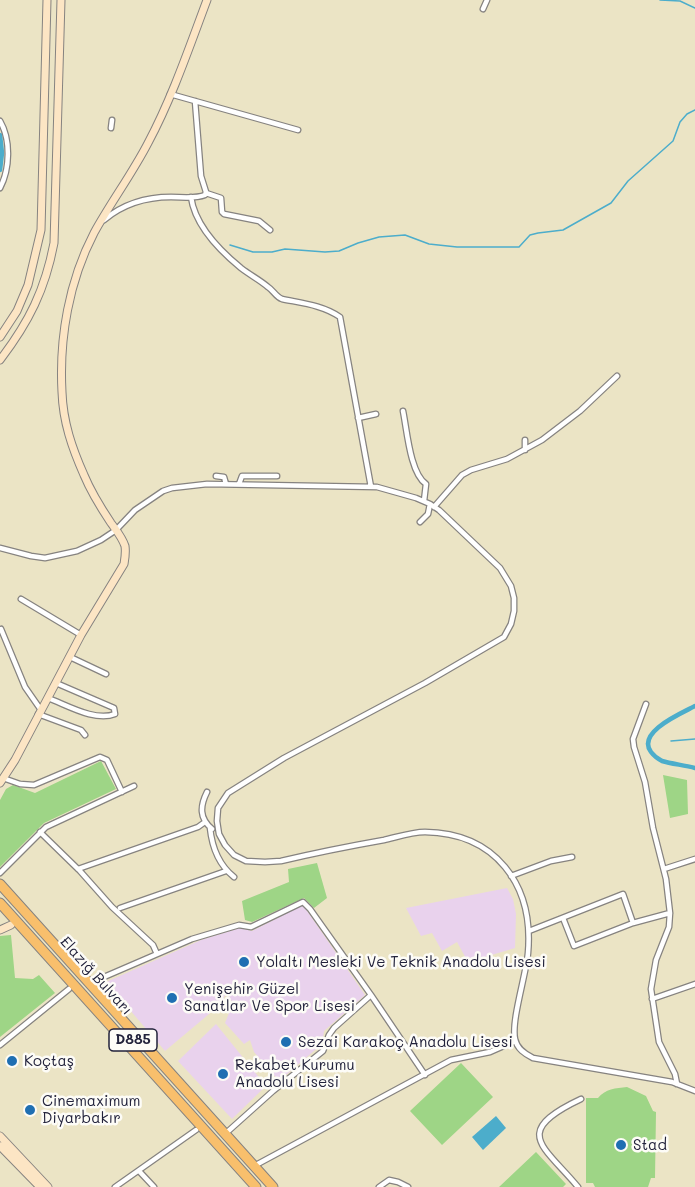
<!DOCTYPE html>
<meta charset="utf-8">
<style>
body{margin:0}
canvas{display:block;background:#ebe4c5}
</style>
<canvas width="695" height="1187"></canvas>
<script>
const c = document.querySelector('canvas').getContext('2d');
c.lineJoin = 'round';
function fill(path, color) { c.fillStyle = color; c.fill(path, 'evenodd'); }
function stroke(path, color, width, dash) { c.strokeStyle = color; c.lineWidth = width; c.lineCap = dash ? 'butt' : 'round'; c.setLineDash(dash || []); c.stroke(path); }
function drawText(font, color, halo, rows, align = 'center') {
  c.font = font + ' Mali,sans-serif'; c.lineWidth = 5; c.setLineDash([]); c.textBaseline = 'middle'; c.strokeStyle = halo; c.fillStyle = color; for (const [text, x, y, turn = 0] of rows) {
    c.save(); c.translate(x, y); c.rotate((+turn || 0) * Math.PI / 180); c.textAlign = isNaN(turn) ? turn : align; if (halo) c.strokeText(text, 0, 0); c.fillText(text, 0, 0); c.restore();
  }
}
fill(new Path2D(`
 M507,888L513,899L516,914L515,948L468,962L457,942L442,951L432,933L421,936L406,908Z
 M303,905L365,995L324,1031L322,1044L279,1081L254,1052L250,1040L244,1044L225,1023L233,1003L226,993L221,1004L165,1051L106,982L201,940L240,928L252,931Z
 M216,1024L266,1086L232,1119L178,1061Z`), '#e9d2ed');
fill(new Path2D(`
 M101,761L116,789L44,823L0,867V800L6,789L13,785L35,793Z
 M663,775L687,780L688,814L670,818Z
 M317,863L327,898L314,908L304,898L252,922L245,920L242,901L289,882L288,869Z
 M11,935L15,978L33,979L39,975L55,993L0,1037V936Z
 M461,1063L493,1097L442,1145L410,1111Z
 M627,1087L646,1096L653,1111L656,1112L655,1178H651L648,1187H595L593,1183H586V1098H598C605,1089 616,1088 627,1087Z
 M536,1152L566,1184L563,1187H499Z`), '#9ed586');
fill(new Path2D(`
 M496,1116L506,1128L483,1150L472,1137Z`), '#4cadcb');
stroke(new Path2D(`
 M660,0L680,1L695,8
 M230,245L253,252H272L285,249L325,252L339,251L358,243L379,237L405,235L429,244L457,247H519L530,235L538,233L563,230L611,203L628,181L673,141L680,122L687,114L695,110
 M671,741L695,739`), '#4cadcb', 1.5);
stroke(new Path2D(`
 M0,135L2,153L0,170
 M695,706C682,713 636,732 651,752C654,756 658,759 662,761C672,764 684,765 695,768`), '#4cadcb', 4.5);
const street = new Path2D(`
 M483,9L487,0
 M170,94L298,130
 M0,121C11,140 10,169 0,188
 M111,128L112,120
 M206,193L221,198L222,212L224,214L259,221L270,230
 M191,197C195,226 219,250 241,268C250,275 260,280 268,287C273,290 276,297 282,299C301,303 323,305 340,317L371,487
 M104,220C123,204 146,197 171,197C182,197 195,199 205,195L206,192L201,176L195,101
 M403,411C407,430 410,473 426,484L424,501
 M358,418L376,414
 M525,450V440
 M216,476L224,477L226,484
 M239,484L242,476H277
 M434,507L462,475L471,470L507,459L542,440L580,411L617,376
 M420,522L428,514L430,504
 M0,548L31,556L45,558L77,551L101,540L116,530L135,510L163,491L172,488L207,484L377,487L416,498L430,504L439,510L500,568L511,586L514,598V611L511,624L504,637L425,683L284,758L228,793L218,808L217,821L219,834L225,845L234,855L246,861L265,862L281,861C315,853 350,846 384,840C397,837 412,832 425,832C495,833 534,884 528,953C526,975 511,1021 515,1039C517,1049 525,1054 533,1058L672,1082L695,1091
 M21,599L81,635
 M1,629L25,687L41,710
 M70,657L106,674
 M48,698C67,705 95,722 115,714L114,708L56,683
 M646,704L633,739L634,747L645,782L653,828L666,879L670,913L669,927L656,960L651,989L659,1042L675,1074L677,1084
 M38,714L81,730L85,735
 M3,778L20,784L34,785L100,757L107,760L122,792
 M207,792C200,806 199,818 212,829
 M210,828C212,847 219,865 234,877
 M40,832L80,871L112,907L153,945L157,954
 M78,869L198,827L205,822
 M664,869L695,859
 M0,873L46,827L134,786
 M511,876L551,861L572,857
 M120,908L226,871
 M563,918L574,946L633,923L670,913
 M529,931L623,894L633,923
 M90,983L192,939L239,925L251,927L303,902L310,909L371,995L425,1075
 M652,999L695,984
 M0,1045L69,989
 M225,1134L273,1091L323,1051L329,1035L334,1028L371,995
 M254,1166L451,1060L490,1052L515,1041
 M139,1171L154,1187
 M115,1187L196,1130
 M379,1187L389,1180L398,1182L408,1187
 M578,1187C543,1145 511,1132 581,1099`);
const secondary = new Path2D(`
 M0,337L17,311L28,285L41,230L47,0
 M0,360C29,322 45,290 54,243L61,0
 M0,783L15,760L81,635L124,564C125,558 126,553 125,546C122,537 116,530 111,523C101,508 91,492 84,475C72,448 63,422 62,392C59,338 69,281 94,233C111,202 132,174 148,143C172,98 189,48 207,0
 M0,930L11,925
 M0,1136L48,1187
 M0,1146L40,1187`);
const highway = new Path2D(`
 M0,884L273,1187
 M0,903L256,1187`);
stroke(street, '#868380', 7);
stroke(secondary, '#868380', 9);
stroke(highway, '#868380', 11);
stroke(street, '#fff', 4.5);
stroke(secondary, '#fce5c4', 7);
stroke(highway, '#f8bf6c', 9);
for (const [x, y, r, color] of [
 [244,962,6,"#1f6fb2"],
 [172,998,6,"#1f6fb2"],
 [286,1042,6,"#1f6fb2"],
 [12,1061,6,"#1f6fb2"],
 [223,1074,6,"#1f6fb2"],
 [30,1110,6,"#1f6fb2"],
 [621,1145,6,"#1f6fb2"]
]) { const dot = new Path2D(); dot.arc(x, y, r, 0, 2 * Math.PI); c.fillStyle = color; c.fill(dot); stroke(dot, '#fdfcf7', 2); }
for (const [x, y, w] of [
 [133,1040,48]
]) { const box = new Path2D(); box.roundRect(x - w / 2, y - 11, w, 22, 4.5); c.fillStyle = '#fdfcf7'; c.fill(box); stroke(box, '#22223b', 1.5); }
drawText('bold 14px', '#22223b', null, [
 ["D885",133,1040]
]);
drawText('15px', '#22223b', '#fdfcf7', [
 ["Yolaltı Mesleki Ve Teknik Anadolu Lisesi",256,962],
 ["Yenişehir Güzel",184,989],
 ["Sanatlar Ve Spor Lisesi",184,1006],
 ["Sezai Karakoç Anadolu Lisesi",298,1042],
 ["Koçtaş",24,1061],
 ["Rekabet Kurumu",235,1065],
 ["Anadolu Lisesi",235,1082],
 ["Cinemaximum",42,1101],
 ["Diyarbakır",42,1118],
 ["Stad",633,1145]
], 'left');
drawText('15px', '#22223b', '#fdfcf7', [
 ["Elazığ Bulvarı",96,976,48]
]);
</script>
